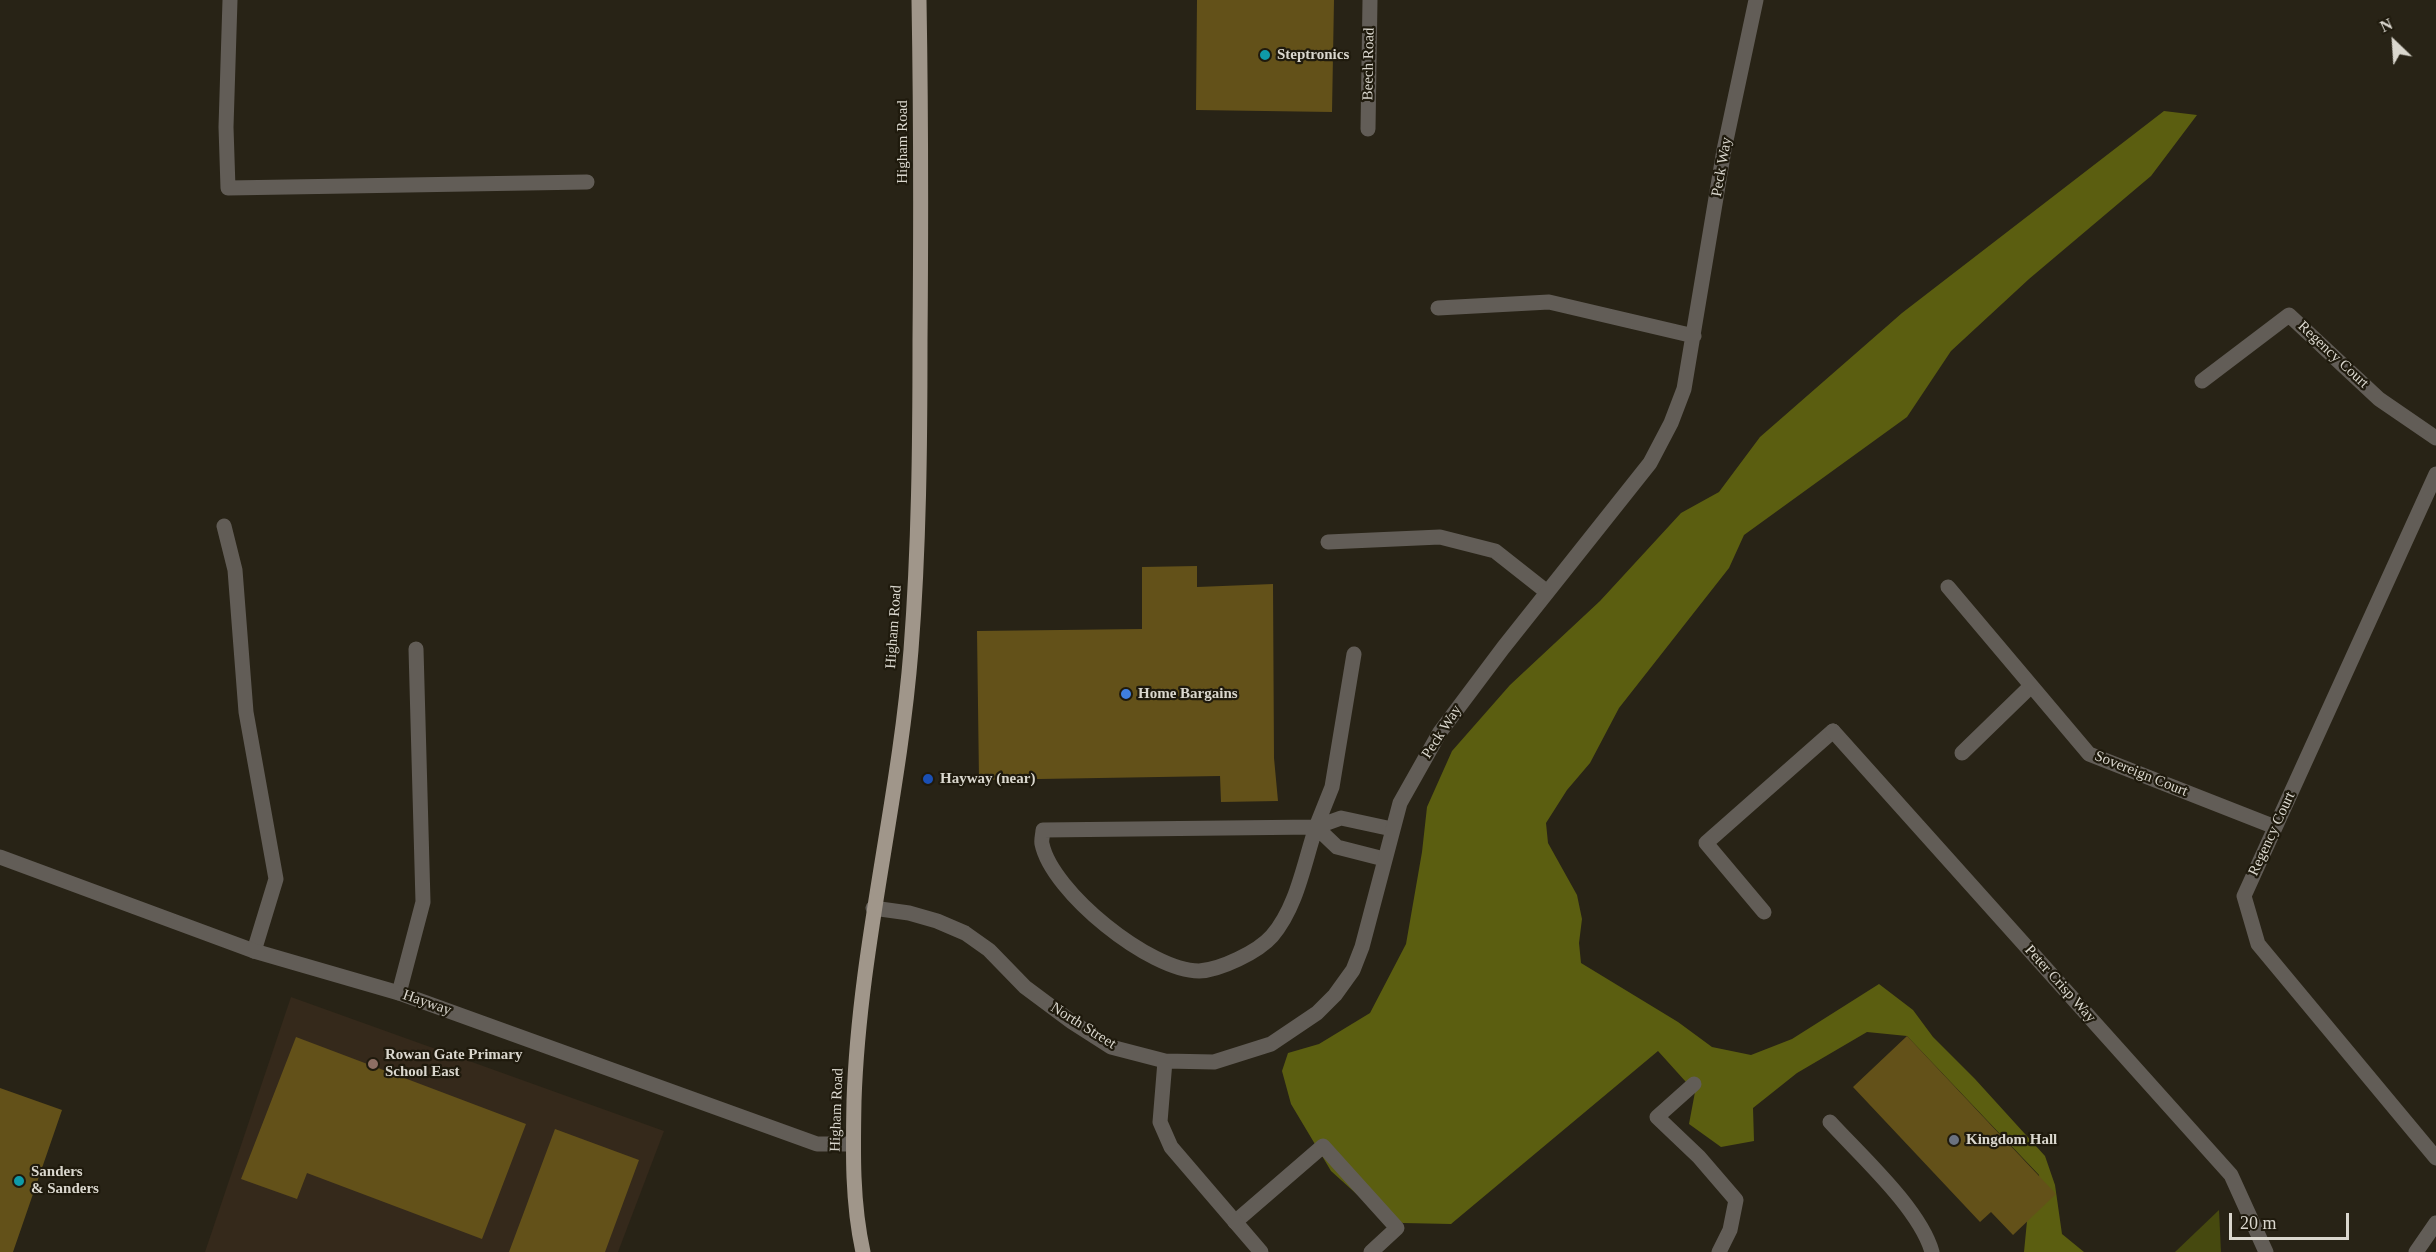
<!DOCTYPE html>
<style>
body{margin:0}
#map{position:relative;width:2436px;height:1252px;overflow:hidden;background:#282316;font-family:"Times New Roman",serif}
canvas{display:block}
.north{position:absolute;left:2364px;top:12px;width:60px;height:60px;-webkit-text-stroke:4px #1f1a0d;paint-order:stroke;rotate:335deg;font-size:16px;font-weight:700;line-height:24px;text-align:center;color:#dad7ce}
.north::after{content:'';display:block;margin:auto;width:21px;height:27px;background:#dad7ce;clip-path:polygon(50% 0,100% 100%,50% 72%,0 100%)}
.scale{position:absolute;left:2229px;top:1213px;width:120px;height:27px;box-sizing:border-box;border:3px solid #dad7ce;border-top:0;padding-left:8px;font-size:18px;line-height:21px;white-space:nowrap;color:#dad7ce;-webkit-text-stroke:4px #1f1a0d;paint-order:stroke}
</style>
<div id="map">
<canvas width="2436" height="1252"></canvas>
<div class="north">N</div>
<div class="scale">20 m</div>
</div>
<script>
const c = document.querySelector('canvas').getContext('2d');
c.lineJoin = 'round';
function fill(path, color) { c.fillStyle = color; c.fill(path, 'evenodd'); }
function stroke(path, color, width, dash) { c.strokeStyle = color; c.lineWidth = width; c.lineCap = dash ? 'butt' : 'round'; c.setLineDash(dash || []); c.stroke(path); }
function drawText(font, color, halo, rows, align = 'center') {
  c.font = font + ' "Times New Roman",serif'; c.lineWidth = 4.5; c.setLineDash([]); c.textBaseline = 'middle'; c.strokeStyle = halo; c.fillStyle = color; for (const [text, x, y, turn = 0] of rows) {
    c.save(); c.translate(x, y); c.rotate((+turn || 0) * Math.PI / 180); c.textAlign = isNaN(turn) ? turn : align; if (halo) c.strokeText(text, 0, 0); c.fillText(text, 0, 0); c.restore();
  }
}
fill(new Path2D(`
 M291,997L664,1131L618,1252H205Z`), '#35291b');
fill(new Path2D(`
 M2219,1210L2221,1252H2175Z`), '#46490f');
fill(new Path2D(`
 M2164,111L2197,115L2151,176L2029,279L1951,351L1907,417L1744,535L1729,568L1619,708L1590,763L1567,790L1546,823L1548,843L1577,895L1582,919L1579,943L1581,963L1678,1022L1712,1047L1751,1055L1792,1039L1879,984L1913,1010L1933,1037L1975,1079L2045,1156L2055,1185L2062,1234L2084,1252H2024L2027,1221L2040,1195L2039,1175L1907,1036L1867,1032L1797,1073L1753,1108L1754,1141L1721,1147L1689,1124L1695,1092L1658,1051L1451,1224L1403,1223L1372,1208L1331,1171L1291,1104L1282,1071L1288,1053L1319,1044L1370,1013L1406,944L1422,852L1427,807L1452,751L1510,685L1600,601L1681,513L1719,492L1760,437L1902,313Z`), '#5b5e10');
fill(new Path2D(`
 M1197,0H1334L1332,112L1196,110Z
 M1197,566V587L1273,584L1274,758L1278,801L1221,802L1220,776L979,780L977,631L1142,629V567Z
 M1907,1036L2056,1194L2013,1235L1991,1212L1980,1222L1853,1087Z
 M296,1037L526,1124L482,1239L307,1173L297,1199L241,1179Z
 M0,1088L62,1110L13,1252H0Z
 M555,1129L639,1160L605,1252H509Z`), '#635119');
stroke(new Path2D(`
 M230,0L226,127L228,188L587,182
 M224,526L235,570L246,712L276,879L254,951
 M1328,542L1440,537L1495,551L1547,592
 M1316,827L1332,787L1354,654
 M1384,859L1337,847L1316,827C1304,863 1297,907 1272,936C1258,952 1220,970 1199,971C1150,971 1052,892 1042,844C1041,840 1043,834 1043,830L1316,827L1341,818L1392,829
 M1764,912L1706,843L1833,731
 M399,993L423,902L416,649
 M1694,1084L1657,1117L1699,1157L1736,1200L1730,1230L1719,1252
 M1830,1122C1861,1156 1920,1209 1932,1252
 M1235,1222L1323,1146L1397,1228L1371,1252`), '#625d57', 15);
stroke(new Path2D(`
 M1368,129L1370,0
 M1438,308L1549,302L1694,336
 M2202,381L2289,315L2379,399L2436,438
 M2436,474L2244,896L2258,944L2436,1158
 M1948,587L2089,754L2275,827
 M1833,731L2231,1175L2266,1252
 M1962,753L2031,686
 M0,857L254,951L399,993L817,1144H853
 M873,908L909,913L937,921L965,933L989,950L1025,987L1072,1022L1111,1047L1165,1061L1214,1062L1271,1044L1317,1013L1335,995L1353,970L1362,947L1400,803L1440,732L1503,648L1650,463L1671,423L1684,389L1724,150L1756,0
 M1165,1061L1160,1122L1171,1147L1261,1252
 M2416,1252L2436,1223`), '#625d57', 15);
stroke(new Path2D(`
 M863,1252C852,1202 853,1152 854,1101C859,949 899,802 911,650C919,547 920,444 920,341C921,227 921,114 919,0`), '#a0968a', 15);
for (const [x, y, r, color] of [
 [1265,55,6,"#0f9aa8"],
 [1126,694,6,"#3f7fe0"],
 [928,779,6,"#1a4fb4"],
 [373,1064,6,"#8d6e63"],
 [1954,1140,6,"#6b7280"],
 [19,1181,6,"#0f9aa8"]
]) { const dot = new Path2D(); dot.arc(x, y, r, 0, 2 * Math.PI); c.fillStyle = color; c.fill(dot); stroke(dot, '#1f1a0d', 2); }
drawText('bold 15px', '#dad7ce', '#1f1a0d', [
 ["Steptronics",1277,55],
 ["Home Bargains",1138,694],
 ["Hayway (near)",940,779],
 ["Rowan Gate Primary",385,1055],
 ["School East",385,1072],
 ["Kingdom Hall",1966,1140],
 ["Sanders",31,1172],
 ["& Sanders",31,1189]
], 'left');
drawText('15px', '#dad7ce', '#1f1a0d', [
 ["Beech Road",1369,64,-89],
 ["Higham Road",903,142,-90],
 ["Peck Way",1722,167,-80],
 ["Regency Court",2333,355,43],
 ["Higham Road",894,627,-86],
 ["Peck Way",1442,732,-57],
 ["Sovereign Court",2141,774,22],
 ["Regency Court",2272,834,-65],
 ["Peter Crisp Way",2060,984,48],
 ["Hayway",427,1003,19],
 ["North Street",1083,1026,32],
 ["Higham Road",837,1110,-88]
]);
</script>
